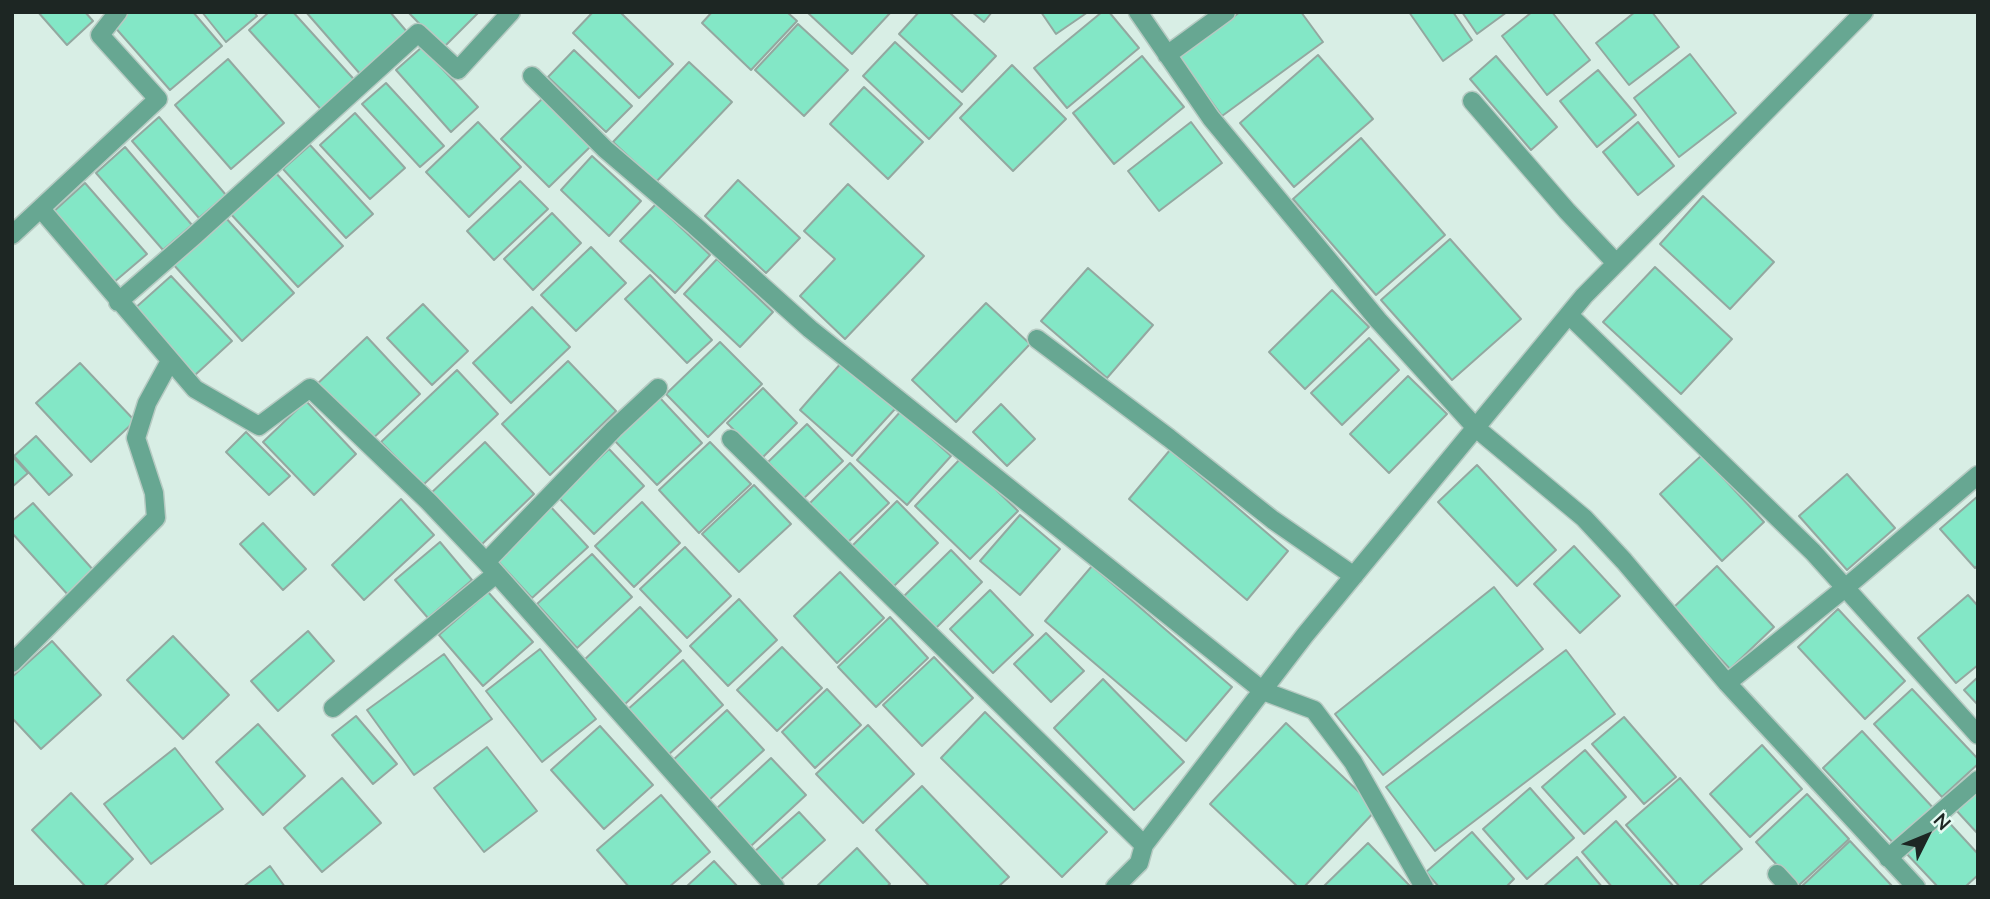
<!DOCTYPE html>
<style>
body{margin:0}
#map{position:relative;width:1990px;height:899px;overflow:hidden;background:#d8eee5;font-family:Lato,sans-serif}
canvas{display:block}
.frame{position:absolute;inset:0;border:14px solid #1d2623;pointer-events:none}
.north{position:absolute;left:1892px;top:801px;width:70px;height:70px;-webkit-text-stroke:5px #e5fbf3;paint-order:stroke;rotate:47deg;font-size:19px;font-weight:700;line-height:28px;text-align:center;color:#1d2623}
.north::after{content:'';display:block;margin:auto;width:24px;height:32px;background:#1d2623;clip-path:polygon(50% 0,100% 100%,50% 72%,0 100%)}
</style>
<div id="map">
<canvas width="1990" height="899"></canvas>
<div class="frame"></div>
<div class="north">N</div>
</div>
<script>
const c = document.querySelector('canvas').getContext('2d');
c.lineJoin = 'round';
function fill(path, color) { c.fillStyle = color; c.fill(path, 'evenodd'); }
function stroke(path, color, width, dash) { c.strokeStyle = color; c.lineWidth = width; c.lineCap = dash ? 'butt' : 'round'; c.setLineDash(dash || []); c.stroke(path); }
const building = new Path2D(`
 M38,12H85L93,21L67,45Z
 M127,12H193L222,46L170,90L113,25Z
 M202,12H254L257,16L226,42Z
 M269,12H293L360,86L327,116L249,30Z
 M306,12H390L408,33L361,75Z
 M408,12H479L443,48Z
 M593,12H620L673,64L639,98L573,33Z
 M712,12H787L797,21L751,70L702,23Z
 M807,12H891L852,54Z
 M919,12H949L996,56L962,92L899,34Z
 M972,12H992L984,22Z
 M1041,12H1088L1056,34Z
 M1102,12H1109L1139,48L1067,108L1034,68Z
 M1240,12H1301L1323,42L1222,116L1179,57Z
 M1409,12H1453L1472,40L1443,61Z
 M1462,12H1507L1477,34Z
 M1532,12H1552L1590,60L1547,95L1502,36Z
 M1635,12H1652L1679,47L1629,85L1596,43Z
 M798,24L848,70L804,116L755,70Z
 M895,42L962,104L929,139L863,76Z
 M422,47L478,107L451,132L396,70Z
 M574,50L632,106L606,132L548,77Z
 M1690,54L1736,113L1679,157L1634,98Z
 M1318,55L1373,119L1294,187L1240,123Z
 M1142,56L1184,107L1114,164L1073,113Z
 M1496,56L1557,127L1531,150L1470,79Z
 M228,59L284,123L231,169L175,105Z
 M689,62L732,102L656,182L613,142Z
 M1012,65L1066,119L1013,171L960,118Z
 M1598,70L1636,115L1597,147L1560,101Z
 M386,83L444,146L420,167L362,104Z
 M864,87L923,142L888,179L830,124Z
 M543,98L591,146L549,187L501,139Z
 M355,113L405,168L370,199L320,145Z
 M159,117L226,195L199,218L132,141Z
 M478,122L521,167L469,217L426,172Z
 M1191,122L1222,163L1159,211L1128,171Z
 M1638,122L1674,166L1638,195L1603,152Z
 M1361,138L1445,235L1376,295L1293,199Z
 M310,145L373,214L346,238L283,169Z
 M125,147L192,225L163,250L96,173Z
 M592,156L641,201L609,236L561,190Z
 M274,171L343,246L298,287L229,212Z
 M738,180L800,238L766,273L705,216Z
 M520,181L548,209L494,260L467,231Z
 M85,183L147,254L113,283L52,213Z
 M848,184L924,256L845,339L800,296L835,259L804,231Z
 M1703,196L1774,262L1730,309L1660,244Z
 M656,204L710,255L675,293L620,241Z
 M552,213L581,243L533,290L504,259Z
 M225,217L294,293L242,341L173,264Z
 M1450,239L1521,319L1452,380L1381,300Z
 M591,247L626,283L576,331L541,295Z
 M717,259L773,312L740,347L684,294Z
 M1655,267L1732,339L1681,394L1603,322Z
 M1088,268L1153,325L1107,378L1041,321Z
 M650,275L712,340L687,363L625,299Z
 M171,276L232,341L194,376L133,310Z
 M1332,290L1369,327L1305,389L1269,352Z
 M986,303L1030,344L956,422L912,380Z
 M423,304L468,351L432,385L387,338Z
 M532,307L570,347L511,403L473,363Z
 M367,337L420,394L368,443L314,387Z
 M1369,338L1399,370L1342,425L1311,393Z
 M720,342L762,384L708,437L666,394Z
 M568,361L616,411L550,475L502,424Z
 M842,362L895,409L852,456L800,410Z
 M80,363L135,421L91,462L36,403Z
 M457,370L498,414L423,485L381,442Z
 M1408,376L1447,414L1389,473L1350,434Z
 M763,388L797,423L762,458L727,423Z
 M660,398L702,443L657,485L614,440Z
 M306,401L356,454L314,495L263,442Z
 M1001,404L1035,439L1007,466L973,432Z
 M901,411L951,456L907,505L857,460Z
 M807,424L843,461L803,499L768,462Z
 M246,432L290,476L269,495L226,452Z
 M36,436L72,475L49,495L14,456Z
 M485,442L534,494L479,547L429,495Z
 M710,442L751,484L699,533L659,490Z
 M609,449L644,486L594,534L558,497Z
 M1170,450L1288,551L1247,600L1129,499Z
 M1702,455L1764,522L1722,561L1660,494Z
 M12,456L28,473L12,487Z
 M962,457L1018,511L970,559L915,506Z
 M850,463L889,503L846,544L808,505Z
 M1477,465L1556,550L1517,586L1438,502Z
 M1847,474L1895,528L1847,570L1799,516Z
 M754,485L791,524L739,572L702,534Z
 M1978,496V565L1975,568L1940,529Z
 M401,499L434,535L364,600L332,565Z
 M897,501L938,543L893,587L852,546Z
 M642,502L680,543L634,587L595,546Z
 M33,503L95,572L69,596L12,533V521Z
 M549,505L588,547L532,598L494,557Z
 M1020,515L1060,549L1020,595L980,561Z
 M263,523L306,569L283,590L240,544Z
 M440,542L472,580L428,618L395,580Z
 M1574,546L1620,596L1580,633L1534,584Z
 M685,547L731,596L687,638L640,589Z
 M951,550L982,582L934,630L902,598Z
 M592,554L632,597L577,648L537,604Z
 M1092,566L1232,687L1186,741L1045,621Z
 M1717,566L1774,627L1730,669L1673,608Z
 M840,572L884,618L837,663L794,616Z
 M1494,587L1543,649L1383,775L1335,714Z
 M990,590L1033,635L993,673L950,629Z
 M488,592L533,642L483,686L439,635Z
 M1968,595L1978,606V665L1956,683L1918,638Z
 M739,599L777,640L728,686L690,646Z
 M640,607L681,651L623,706L582,662Z
 M1838,609L1905,681L1865,719L1798,647Z
 M890,617L928,658L876,707L838,667Z
 M308,631L334,661L278,711L251,681Z
 M1046,633L1084,671L1051,702L1014,664Z
 M173,636L229,695L183,739L127,680Z
 M52,641L101,695L41,749L12,718V677Z
 M782,647L822,688L777,731L737,690Z
 M540,649L596,719L542,762L486,691Z
 M1566,650L1615,714L1435,851L1386,787Z
 M444,654L492,719L414,775L367,710Z
 M934,657L973,698L922,746L883,705Z
 M683,660L723,705L667,756L626,711Z
 M1978,677V705L1964,690Z
 M1103,679L1184,762L1134,810L1054,728Z
 M827,689L861,725L815,768L782,732Z
 M1912,689L1978,759V764L1942,797L1874,724Z
 M727,710L764,750L709,800L672,761Z
 M985,712L1107,832L1062,877L941,758Z
 M356,716L397,764L373,784L332,735Z
 M1624,717L1676,777L1644,804L1592,744Z
 M1286,723L1377,809L1304,887H1298L1210,804Z
 M258,724L305,776L263,815L216,762Z
 M868,725L914,774L863,823L816,774Z
 M600,726L653,785L604,829L551,770Z
 M1862,731L1936,811L1897,847L1823,768Z
 M1762,745L1802,789L1750,837L1710,794Z
 M487,747L537,811L484,852L434,788Z
 M175,748L223,809L151,864L104,804Z
 M1585,750L1626,797L1584,834L1542,787Z
 M771,758L806,795L751,846L716,809Z
 M342,778L381,823L322,872L284,828Z
 M1680,778L1742,849L1698,887H1680L1626,825Z
 M922,786L1009,877L998,887H930L876,830Z
 M1530,788L1574,838L1527,879L1483,829Z
 M1978,788V834L1955,809Z
 M71,793L133,859L103,887H86L32,830Z
 M1807,794L1849,839L1797,887L1756,842Z
 M661,795L710,852L669,887H629L597,850Z
 M799,812L825,840L779,881L754,852Z
 M1943,816L1978,854V875L1965,887H1938L1905,852Z
 M1616,821L1674,887H1612L1582,852Z
 M1472,832L1514,879L1506,887H1439L1426,872Z
 M1850,841L1892,886L1803,887L1802,886Z
 M1368,843L1411,887H1323Z
 M857,848L890,884L886,887H816Z
 M1577,857L1602,887H1543Z
 M714,861L738,887H686Z
 M270,866L285,887H243Z`);
fill(building, '#83e7c6');
stroke(building, '#93a8a0', 2);
const minor = new Path2D(`
 M1138,12L1211,118L1378,320L1476,428L1584,518L1624,561L1727,683L1916,887
 M1167,55L1226,12
 M532,76L605,149L695,226L810,329L1263,691L1314,710L1353,762L1424,887
 M1472,101L1567,211L1616,263
 M41,209L195,389L259,426L310,388L429,502L486,562L775,887
 M12,235L158,99L100,35L118,12
 M118,302L194,236L418,33L458,70L511,12
 M1569,315L1813,552L1978,735
 M1037,339L1169,438L1273,520L1354,576
 M731,439L1144,845
 M486,562L614,429L658,388
 M12,663L156,518L154,493L136,438L147,403L170,361
 M1727,683L1845,588L1978,475
 M333,708L496,574
 M1888,858L1978,780
 M1777,874L1789,887
 M1115,887L1139,863L1144,845L1305,635L1584,296L1864,12`);
stroke(minor, '#b6cac2', 21);
stroke(minor, '#67a792', 18);
</script>
